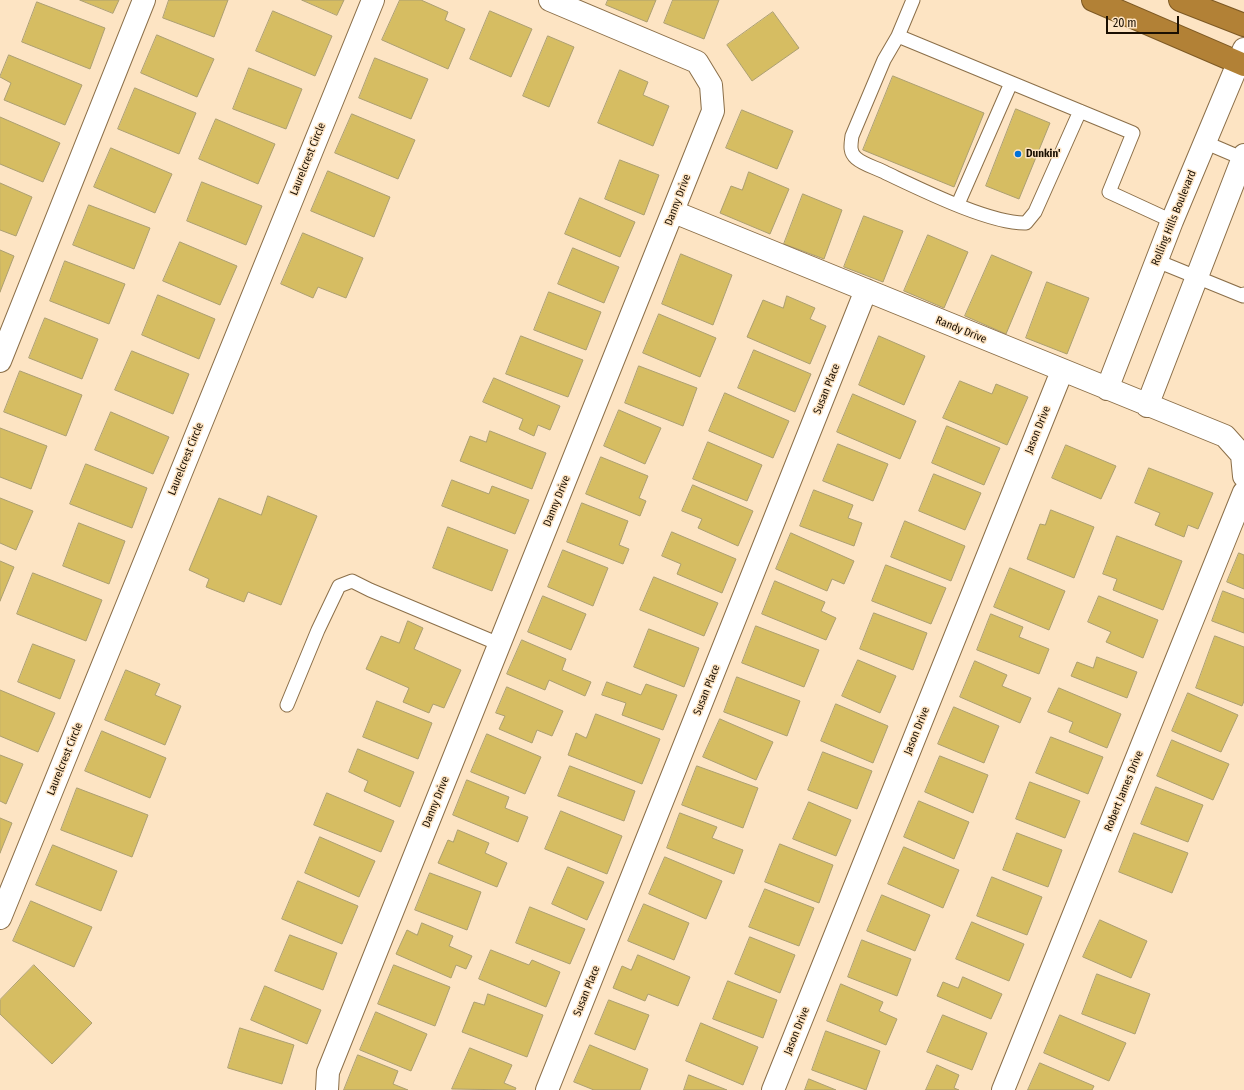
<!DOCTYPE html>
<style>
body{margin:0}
#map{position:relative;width:1244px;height:1090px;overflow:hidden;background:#fde4c3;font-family:"Fira Sans Condensed",sans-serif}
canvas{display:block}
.scale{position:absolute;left:1106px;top:16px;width:73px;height:18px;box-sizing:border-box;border:2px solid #1a0f02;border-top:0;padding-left:5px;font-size:12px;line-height:14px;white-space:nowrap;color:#1a0f02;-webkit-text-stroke:3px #fde4c3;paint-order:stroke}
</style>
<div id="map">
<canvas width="1244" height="1090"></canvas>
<div class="scale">20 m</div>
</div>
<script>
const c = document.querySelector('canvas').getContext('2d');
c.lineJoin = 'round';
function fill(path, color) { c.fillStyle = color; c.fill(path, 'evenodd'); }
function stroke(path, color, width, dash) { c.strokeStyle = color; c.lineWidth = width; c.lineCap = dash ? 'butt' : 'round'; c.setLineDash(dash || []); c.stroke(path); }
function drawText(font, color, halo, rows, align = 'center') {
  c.font = font + ' "Fira Sans Condensed",sans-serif'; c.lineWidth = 3; c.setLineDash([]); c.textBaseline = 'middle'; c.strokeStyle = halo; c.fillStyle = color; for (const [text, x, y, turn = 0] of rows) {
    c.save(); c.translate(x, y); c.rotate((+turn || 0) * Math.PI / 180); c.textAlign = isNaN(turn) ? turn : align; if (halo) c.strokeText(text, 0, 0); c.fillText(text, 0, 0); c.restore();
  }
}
const building = new Path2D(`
 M80,0H119L113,13Z
 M169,0H228L214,37L163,18Z
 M302,0H344L337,15Z
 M400,0H421L448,12L445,20L465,29L448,69L382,40Z
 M608,0H656L647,22L606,5Z
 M673,0H719L704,39L664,23Z
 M37,2L105,28L90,69L22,42Z
 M273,11L332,36L315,76L256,51Z
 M490,11L532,29L511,77L470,59Z
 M773,12L799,48L752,81L727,45Z
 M157,35L214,59L197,97L141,73Z
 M548,36L574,47L549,107L523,96Z
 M9,55L82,85L65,125L4,100L11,83L0,77Z
 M375,58L428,79L411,119L359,98Z
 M249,68L302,89L286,129L233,109Z
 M620,70L648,82L643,95L669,106L653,146L598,123Z
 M893,76L984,113L954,187L863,150Z
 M135,88L196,113L179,154L118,129Z
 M1016,109L1050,123L1019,199L986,186Z
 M742,110L793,131L777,169L726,148Z
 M352,114L415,140L398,179L335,153Z
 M0,117L60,143L43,182L0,164Z
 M216,119L275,144L258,184L199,159Z
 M111,148L172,174L155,213L94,187Z
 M620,160L659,175L644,215L605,199Z
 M328,171L390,197L374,237L311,211Z
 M749,172L789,189L770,234L720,213L731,186L742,190Z
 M202,182L262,206L246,245L187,221Z
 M0,183L32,197L16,236L0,230Z
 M803,194L842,210L824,259L784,244Z
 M580,198L635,222L620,257L565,234Z
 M89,205L150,228L134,269L73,245Z
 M864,216L903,231L883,282L844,267Z
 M303,233L363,258L346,298L318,287L313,298L281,284Z
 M928,235L968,252L944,308L904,291Z
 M180,242L237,266L220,305L163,281Z
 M573,248L619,267L604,303L558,284Z
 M0,250L14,256L0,292Z
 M681,254L732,275L713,325L662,304Z
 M992,255L1032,272L1006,334L965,316Z
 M65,261L125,284L109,324L50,301Z
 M1047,282L1089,298L1067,354L1026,338Z
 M549,292L601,312L586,350L534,330Z
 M158,295L215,319L199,359L142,335Z
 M787,296L815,308L810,319L826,326L810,364L747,337L763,300L783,308Z
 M659,314L716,338L700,377L643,353Z
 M45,318L98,339L82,379L29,358Z
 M521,336L583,360L568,397L506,374Z
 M879,336L925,356L904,405L859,385Z
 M754,350L811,374L795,412L738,388Z
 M132,351L189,374L173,414L115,390Z
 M639,366L697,388L683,426L625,403Z
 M20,371L82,395L66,436L4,412Z
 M494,378L560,406L550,430L538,425L534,436L519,429L523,419L483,402Z
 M960,381L992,394L996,384L1028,397L1007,445L943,418Z
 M725,393L789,421L773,458L709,431Z
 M853,394L916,421L900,459L837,432Z
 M619,410L661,428L645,464L604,446Z
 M111,412L169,437L153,474L95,450Z
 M947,426L1000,448L984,485L932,463Z
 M0,428L47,446L31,489L0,477Z
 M490,431L546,453L532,489L460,461L470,436L486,442Z
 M708,442L762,465L747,501L693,479Z
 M838,444L888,464L873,501L823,481Z
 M1066,445L1116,466L1101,499L1052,478Z
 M601,457L648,476L639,498L646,501L640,516L586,494Z
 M86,464L147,488L132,528L70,504Z
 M1149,468L1213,493L1198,529L1188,525L1184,537L1155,525L1160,513L1135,503Z
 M934,474L981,493L965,530L919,511Z
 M452,480L489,494L492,486L529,500L515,534L442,506Z
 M693,485L753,511L738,546L698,528L702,519L682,511Z
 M814,490L853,505L848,518L862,523L854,546L800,526Z
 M268,496L317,516L281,605L248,592L244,602L206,587L209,579L189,570L219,498L261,515Z
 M0,498L33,511L16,550L0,543Z
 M582,503L628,521L619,545L629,549L623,564L567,542Z
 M1051,510L1094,527L1074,578L1027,559L1040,524L1045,525Z
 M905,521L965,546L951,581L891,557Z
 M79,523L125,541L109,584L63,566Z
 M448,527L508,550L492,591L433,568Z
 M672,532L736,559L722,593L677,574L681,564L662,556Z
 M791,533L854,561L844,584L832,579L827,591L776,569Z
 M1117,536L1182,561L1163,610L1113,590L1117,579L1103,574Z
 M563,550L608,568L593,606L548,587Z
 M1239,553L1244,555V589L1227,582Z
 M0,561L14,567L0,601Z
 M886,565L946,588L931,624L872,601Z
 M1010,568L1065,591L1049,630L994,607Z
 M33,573L102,600L86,641L17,614Z
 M654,577L718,603L704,636L640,610Z
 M775,581L825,602L821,611L836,618L826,640L762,614Z
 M1223,591L1244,599V633L1212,621Z
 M543,596L586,614L571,650L528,632Z
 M1099,596L1158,620L1143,658L1106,642L1111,632L1088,622Z
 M874,613L927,633L913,670L860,649Z
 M991,614L1023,627L1019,637L1049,649L1039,674L977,650Z
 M408,621L423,628L414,649L461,670L444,708L433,704L429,713L403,702L409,688L366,669L381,636L399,643Z
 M756,626L819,650L804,687L742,663Z
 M649,629L699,648L684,687L634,667Z
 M1215,636L1244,647V701L1242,706L1196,688Z
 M522,640L566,659L562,670L591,682L585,696L549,680L545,690L507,674Z
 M33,644L75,660L60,699L18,682Z
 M1097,657L1137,672L1127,698L1071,676L1077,662L1093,668Z
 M858,660L896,676L880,713L842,696Z
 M975,661L1007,675L1002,686L1031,698L1020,723L960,697Z
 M126,670L160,684L155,695L181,706L165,745L105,720Z
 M737,677L800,701L787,736L724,712Z
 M607,682L641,695L646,684L677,695L663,730L622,715L626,703L602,695Z
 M507,687L563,711L552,736L537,730L532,743L499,729L505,716L496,713Z
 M1059,688L1121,714L1107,748L1069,732L1073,722L1048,712Z
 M0,690L55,713L38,752L0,736Z
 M1188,693L1238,715L1221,752L1172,731Z
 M377,701L432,723L418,759L363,737Z
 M836,704L888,726L873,763L821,741Z
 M954,707L999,726L984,763L938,744Z
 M596,714L660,739L642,784L568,755L576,733L586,738Z
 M720,719L773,742L756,780L703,757Z
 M102,731L166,758L150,798L85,771Z
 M487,734L541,757L525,794L471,772Z
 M1051,737L1103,757L1088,794L1036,773Z
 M1172,740L1229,764L1213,800L1157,776Z
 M358,749L414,772L400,807L364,791L368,781L349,772Z
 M823,752L872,771L857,809L808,790Z
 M0,755L23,764L6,804L0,801Z
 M940,756L988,775L973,813L925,792Z
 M570,766L635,791L624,821L558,796Z
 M697,766L758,788L743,828L682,805Z
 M467,780L509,797L505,808L528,817L518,842L453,815Z
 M1030,782L1080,801L1065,838L1016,819Z
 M1156,787L1203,805L1188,842L1141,824Z
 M77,788L148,815L132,857L61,830Z
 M327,793L394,821L381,852L314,825Z
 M919,801L969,822L954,859L904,837Z
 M809,802L851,820L836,856L793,839Z
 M561,811L622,836L607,874L545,849Z
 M680,813L717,827L712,838L743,850L734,874L667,848Z
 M0,818L12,823L0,853Z
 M458,830L489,843L485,853L507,863L497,887L438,863L448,840L453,842Z
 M1017,833L1062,850L1048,887L1003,870Z
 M1134,833L1188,853L1172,893L1119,872Z
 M320,837L375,861L359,897L305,873Z
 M780,844L833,865L819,903L765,882Z
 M53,845L117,871L101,911L36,885Z
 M904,847L959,870L943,908L888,884Z
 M665,857L722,881L706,919L649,894Z
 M568,867L604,882L587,920L552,904Z
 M430,873L481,892L467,930L415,910Z
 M992,877L1042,897L1027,935L977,916Z
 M298,881L358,906L342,944L282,919Z
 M765,889L814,908L799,946L749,927Z
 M882,895L930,915L915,951L867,931Z
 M31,901L92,927L74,967L13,941Z
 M644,904L689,923L674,960L628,941Z
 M530,907L585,929L570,964L516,943Z
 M1100,920L1147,941L1131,978L1083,957Z
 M972,922L1024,944L1009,981L956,959Z
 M422,923L453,936L449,946L472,956L466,969L456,965L451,978L396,954L407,930L417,935Z
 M290,935L337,953L323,990L275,971Z
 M750,937L795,955L780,993L735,974Z
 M862,940L911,959L897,996L848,977Z
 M491,950L529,965L532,960L560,972L546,1007L479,979Z
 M638,955L690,977L678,1006L648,994L645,1001L613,988L622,966L631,970Z
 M34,965L92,1023L52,1064L0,1014V1000Z
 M394,965L450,987L435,1026L378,1004Z
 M1097,974L1150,994L1135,1034L1082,1014Z
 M963,977L1002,994L991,1019L937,996L943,982L958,988Z
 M728,981L777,1000L763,1038L713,1019Z
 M841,984L883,1002L879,1011L897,1019L886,1045L827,1021Z
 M265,986L321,1010L307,1044L251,1020Z
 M488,994L543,1015L527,1057L462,1032L474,1002L484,1005Z
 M609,1000L649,1015L635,1050L595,1034Z
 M376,1012L427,1034L411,1071L360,1050Z
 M943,1015L987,1033L972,1070L927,1052Z
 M1060,1015L1126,1043L1109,1081L1044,1053Z
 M701,1023L758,1047L743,1085L686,1061Z
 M240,1028L294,1045L282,1084L228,1068Z
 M826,1031L880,1051L866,1090L812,1070Z
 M590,1045L648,1069L640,1090H594L574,1082Z
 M470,1048L512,1065L504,1083L516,1088L515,1090L452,1089Z
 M358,1055L398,1071L393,1084L408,1090H344Z
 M1040,1063L1094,1086L1092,1090H1028Z
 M937,1065L959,1075L954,1088L959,1090H926Z
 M689,1075L727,1090H684Z
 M809,1079L836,1090H805Z`);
fill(building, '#d6bd62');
stroke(building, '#ac9f71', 1);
const lane = new Path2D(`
 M913,0L898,36L1133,133L1109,192L1172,221
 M898,36L884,60L852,136C851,144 849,152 856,158C864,165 877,168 886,173C920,189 990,224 1026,223L1035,212L1080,111
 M1204,142L1244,159
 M958,204L1011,83
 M1157,261L1243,296L1244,294
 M287,705L318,630L339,586L352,581L370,590L499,644`);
const street = new Path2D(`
 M674,212L1225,436L1242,455L1244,476
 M0,361L144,0
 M1107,389L1172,221L1244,49
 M1147,406L1244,155
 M0,918L373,0
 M327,1090L328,1072L713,111L711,85L697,62L550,0
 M547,1090L866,290
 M773,1090L1062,371
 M1003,1090L1244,492`);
const highway = new Path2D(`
 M1093,0L1244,65
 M1180,0L1244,25`);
stroke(lane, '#8b6f49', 15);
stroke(street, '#8b6f49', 24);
stroke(highway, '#7d5924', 24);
stroke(lane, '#fff', 13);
stroke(street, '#fff', 22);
stroke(highway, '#b28136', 22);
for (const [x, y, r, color] of [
 [1018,154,4,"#0072d9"]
]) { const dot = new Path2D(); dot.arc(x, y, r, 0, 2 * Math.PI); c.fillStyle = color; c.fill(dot); stroke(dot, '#fde4c3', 1.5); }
drawText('bold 11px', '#1a0f02', '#fde4c3', [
 ["Dunkin'",1026,154]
], 'left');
drawText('11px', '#1a0f02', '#fde4c3', [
 ["Laurelcrest Circle",308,159,-68],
 ["Danny Drive",678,200,-69],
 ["Rolling Hills Boulevard",1174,218,-68],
 ["Randy Drive",961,330,22],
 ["Susan Place",827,389,-68],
 ["Jason Drive",1038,430,-68],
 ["Laurelcrest Circle",186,459,-68],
 ["Danny Drive",557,501,-68],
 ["Susan Place",707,690,-68],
 ["Jason Drive",917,731,-68],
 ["Laurelcrest Circle",65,759,-68],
 ["Robert James Drive",1124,791,-68],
 ["Danny Drive",436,802,-68],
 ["Susan Place",587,991,-68],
 ["Jason Drive",797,1031,-68]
]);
</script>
